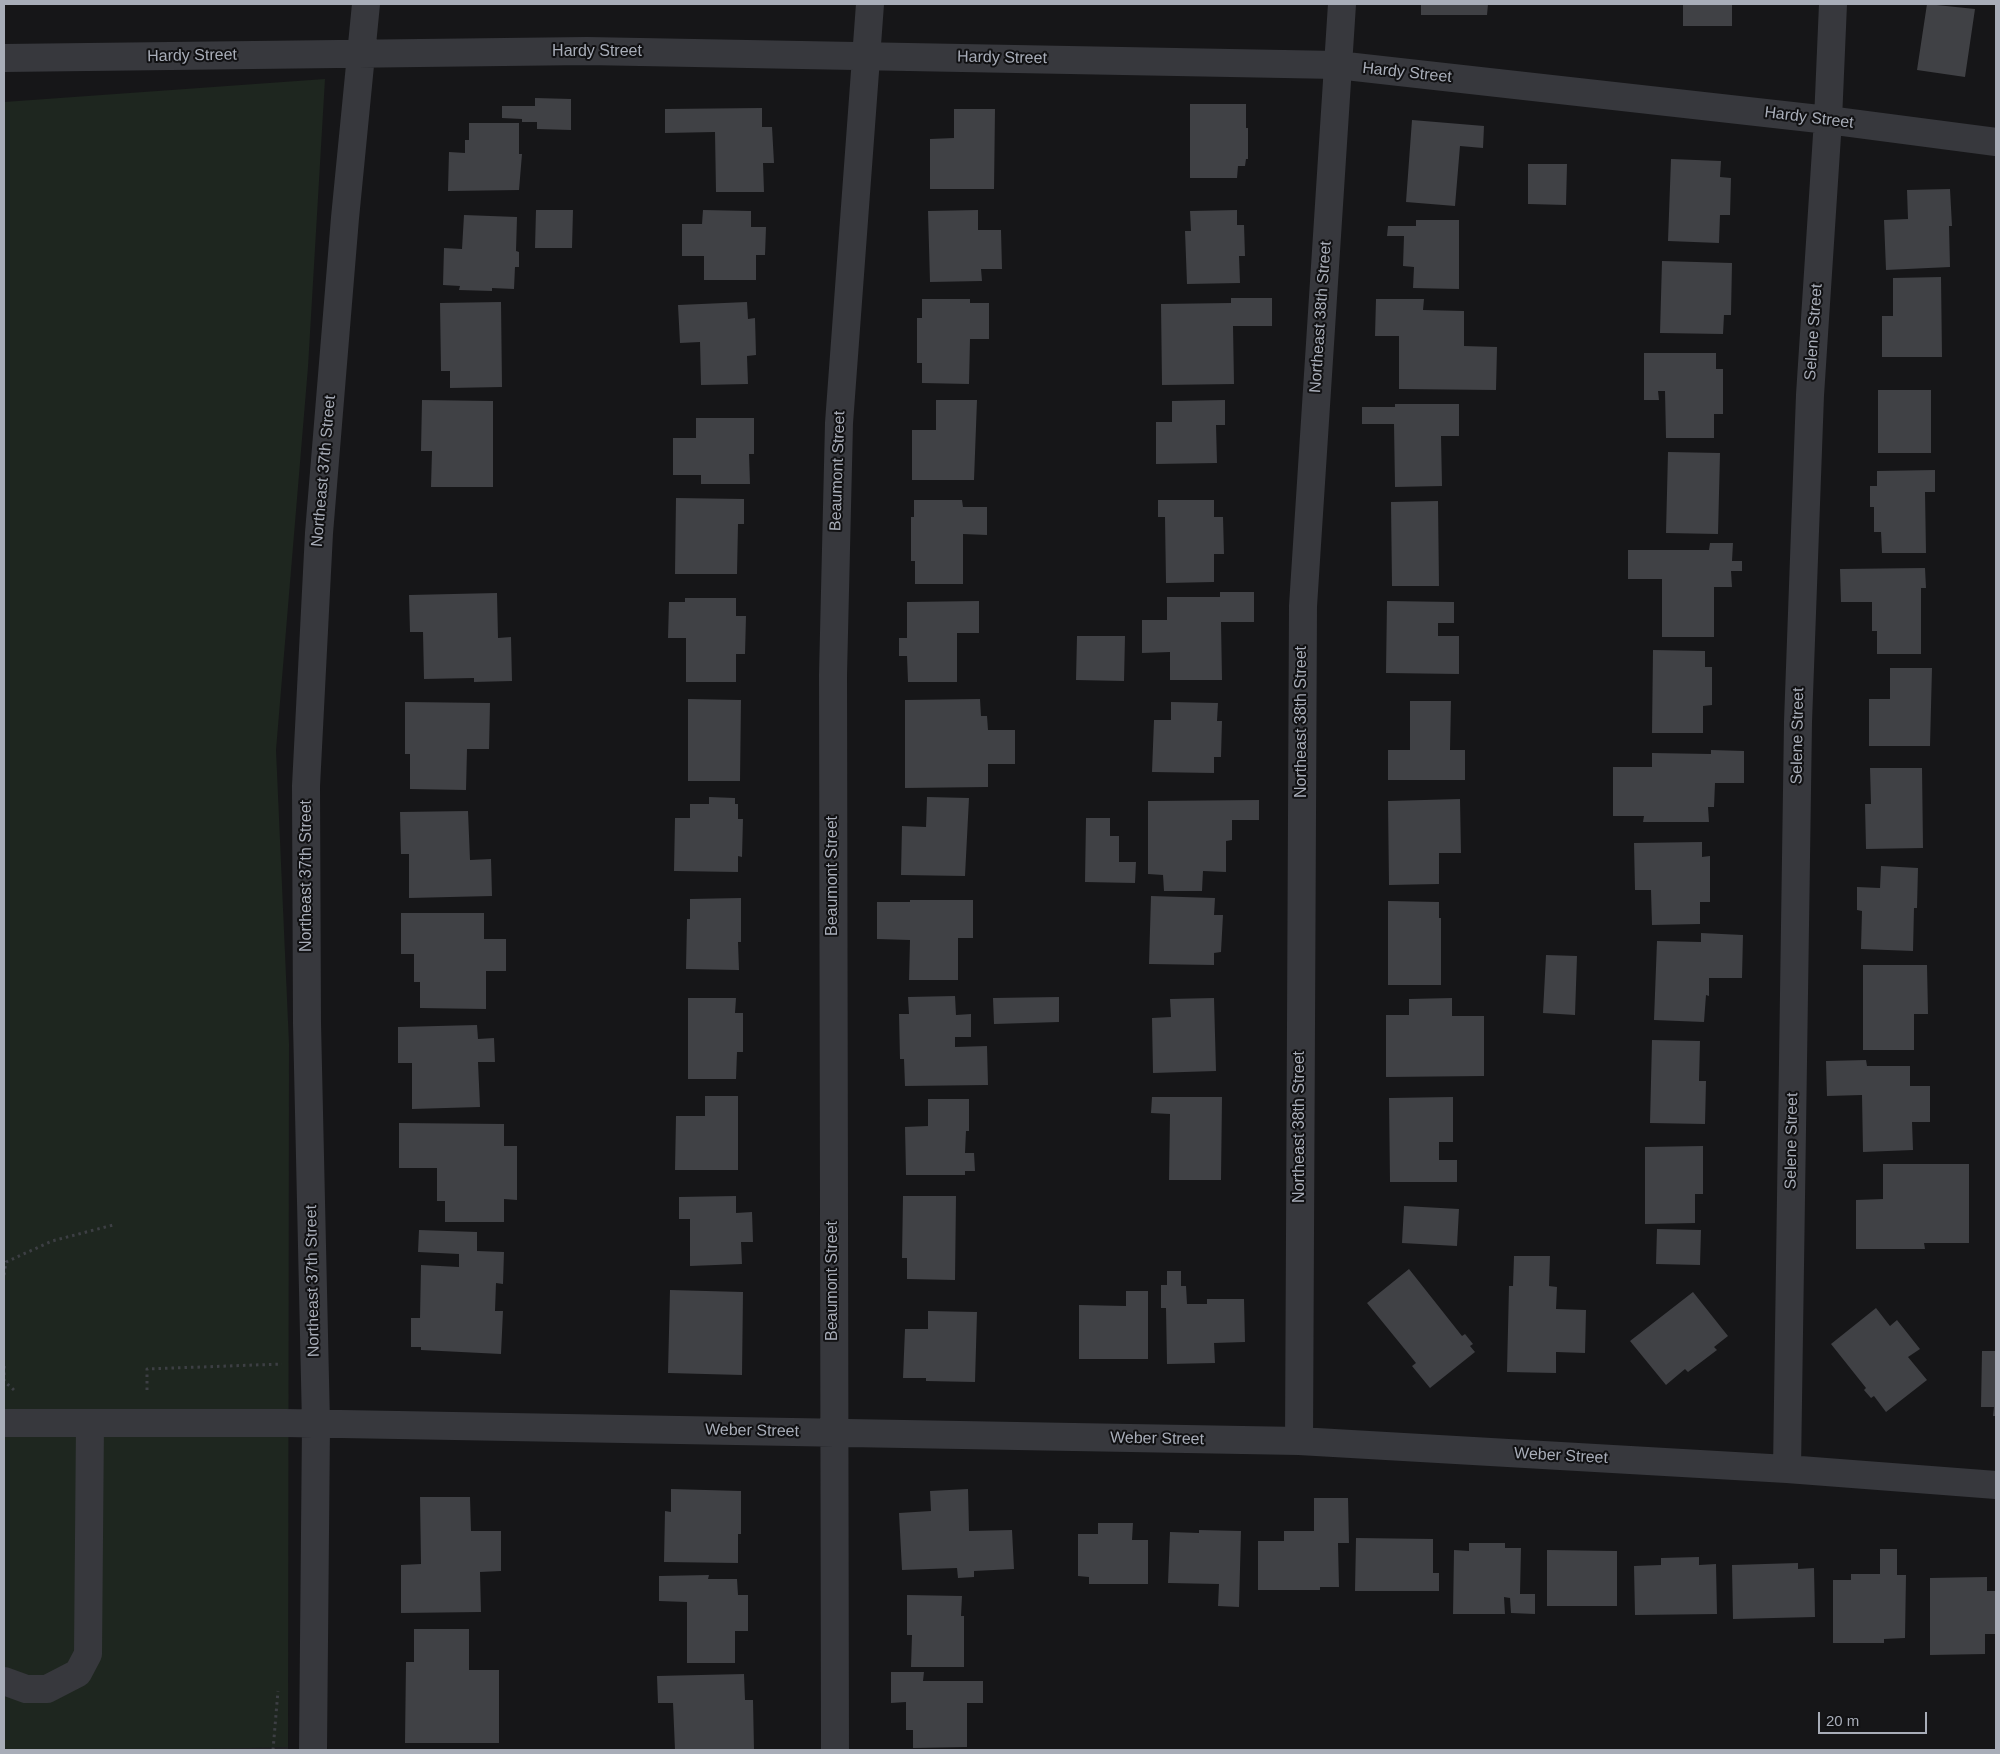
<!DOCTYPE html>
<style>
body{margin:0}
#map{position:relative;width:2000px;height:1754px;overflow:hidden;background:#161618;font-family:Helvetica,sans-serif}
canvas{display:block}
.frame{position:absolute;inset:0;border:5px solid #a8adb8;pointer-events:none}
.scale{position:absolute;left:1818px;top:1712px;width:109px;height:22px;box-sizing:border-box;border:2px solid #a8adb8;border-top:0;padding-left:6px;font-size:15px;line-height:18px;white-space:nowrap;color:#a8adb8;-webkit-text-stroke:4px #111113;paint-order:stroke}
</style>
<div id="map">
<canvas width="2000" height="1754"></canvas>
<div class="frame"></div>
<div class="scale">20 m</div>
</div>
<script>
const c = document.querySelector('canvas').getContext('2d');
c.lineJoin = 'round';
function fill(path, color) { c.fillStyle = color; c.fill(path, 'evenodd'); }
function stroke(path, color, width, dash) { c.strokeStyle = color; c.lineWidth = width; c.lineCap = dash ? 'butt' : 'round'; c.setLineDash(dash || []); c.stroke(path); }
function drawText(font, color, halo, rows, align = 'center') {
  c.font = font + ' Helvetica,sans-serif'; c.lineWidth = 4; c.setLineDash([]); c.textBaseline = 'middle'; c.strokeStyle = halo; c.fillStyle = color; for (const [text, x, y, turn = 0] of rows) {
    c.save(); c.translate(x, y); c.rotate((+turn || 0) * Math.PI / 180); c.textAlign = isNaN(turn) ? turn : align; if (halo) c.strokeText(text, 0, 0); c.fillText(text, 0, 0); c.restore();
  }
}
fill(new Path2D(`
 M288,1747V1750H7Z`), '#222225');
fill(new Path2D(`
 M325,79L308,367L276,750L289,1044L288,1747L173,1750H4V102Z`), '#1e261f');
fill(new Path2D(`
 M1421,4H1488L1487,15H1421Z
 M1683,4H1732V26H1683Z
 M1927,4L1975,9L1965,77L1917,70Z
 M535,98L571,99V130L537,129V122H522V119L502,118V106H535Z
 M1190,104H1246V128H1248V159H1246L1245,166H1238L1237,178H1190Z
 M762,108V127H772L774,163H763L764,192H716L715,132L665,133V109Z
 M954,109H995L994,189H930V139L954,138Z
 M1412,120L1484,126L1483,148L1460,146L1455,206L1406,202Z
 M469,123H519V154H522L519,190L448,191L449,152L465,153V140H469Z
 M1671,159L1721,161L1720,177L1731,178L1730,215H1720L1719,243L1668,241Z
 M1528,164H1567L1566,205L1528,204Z
 M1950,189L1952,226H1949L1950,267L1886,270L1884,220L1908,219L1907,190Z
 M536,210H573L572,248H535Z
 M703,210L751,211V227H766L765,255H756V280H704V256H682V224H702Z
 M978,210V230H1001L1002,269H981L982,281L930,282L928,211Z
 M1237,210V225H1244L1245,256H1239L1240,283L1187,284L1185,231H1191L1190,211Z
 M464,215L517,217L516,251L519,252V267H515L514,289L492,288V291L459,290L460,286L443,285L444,248L462,249Z
 M1416,220H1459V289L1413,288L1414,267L1403,266L1404,236H1387L1388,226H1416Z
 M1662,261L1732,263L1731,315H1724L1723,334L1660,333Z
 M1941,277L1942,357H1882V316H1893V278Z
 M1231,298H1272V326H1233L1234,384L1162,385L1161,304L1231,303Z
 M922,299H970V303H989V339H970L969,384L922,383V363H917V318H922Z
 M1376,299H1424L1423,310L1464,311V346L1497,347L1496,390L1399,389V336H1375Z
 M501,302L502,387L450,388V371H441L440,303Z
 M747,302L748,319L755,318L756,355L747,356L748,384L701,385L700,342L680,343L678,305Z
 M1644,353H1716V369H1723V414H1714V438H1666L1665,391H1658L1659,400H1644Z
 M1878,390H1931V453H1878Z
 M422,400L493,401V487H431L432,451H421Z
 M936,400H977L974,480H912V430H936Z
 M1225,400V425H1216L1217,463L1156,464V422H1172V401Z
 M1395,404H1459V436H1441L1442,486L1395,487L1394,424H1362V407H1395Z
 M696,418H754V454H749L750,484H701V475H673V438H696Z
 M1668,452L1720,453L1718,534L1666,533Z
 M1935,470V492H1925L1926,553H1882L1881,532H1874V507H1870V486H1877V471Z
 M676,498L744,499V524H738L737,574H675Z
 M914,500H962L963,507H987V535L963,534V584H915V561H911V517H914Z
 M1158,500H1214V517H1223L1224,554H1214V582L1166,583L1165,517H1158Z
 M1438,501L1439,586H1392L1391,502Z
 M1710,543H1733L1732,561H1742V571H1731L1732,587H1714V637H1662V579H1628V550H1709Z
 M1925,568L1926,588H1921V654H1877V631H1872V602H1841L1840,569Z
 M1220,592H1254V622H1221L1222,680H1170V652L1142,653V620H1167V597H1220Z
 M497,593L498,638L511,637L512,681L474,682V678L424,679L423,632H410L409,595Z
 M685,598H736V616H746L745,654H736V682H686V638H668L669,602H685Z
 M979,601V633H957V682H908L907,656H899V638H907V602Z
 M1387,601L1454,602V623H1438V636H1459V674L1386,673Z
 M1077,636H1125L1124,681L1076,680Z
 M1653,650L1705,651V667H1712V705L1703,706V733H1652Z
 M1890,668H1932L1930,746H1869V699H1890Z
 M688,699L741,700L740,781H688Z
 M980,699L981,716H987L988,730H1015V764H988V787L905,788V700Z
 M1410,701H1451L1450,750H1465V780H1388V750H1410Z
 M405,702L490,703L489,749H467L466,790L410,789V754H405Z
 M1171,702L1218,703L1217,721H1222L1221,757H1214V773L1152,772L1154,720H1171Z
 M1711,750L1744,751V783H1715L1714,807H1708L1709,822H1643L1644,816H1613V767H1652V753L1711,754Z
 M1870,768H1922L1923,848L1866,849L1865,804H1871Z
 M709,797L735,798V804H738V819H743L742,857L738,856V872L674,871L675,818H690V804H709Z
 M927,797L969,798L965,876L901,875L902,826L926,827Z
 M1460,799L1461,853H1439V884L1389,885L1388,801Z
 M1259,800V820H1232V840L1226,841V872L1203,871L1202,891H1164L1163,875L1148,874V801Z
 M468,811L470,860L491,859L492,896L409,898V854H401L400,812Z
 M1086,818H1110V836H1119V862H1136L1135,883L1085,882Z
 M1702,842V857L1710,856V902H1700V924L1652,925L1651,890H1635L1634,843Z
 M1881,866L1918,868L1917,908H1914L1913,951L1861,949L1862,911L1857,910V887L1880,888Z
 M1151,896L1215,898L1214,915H1223L1221,952L1214,953V965L1149,964Z
 M741,898V942H738L739,970L686,969L687,919H690V899Z
 M910,900H973V938H958V980H909L910,940L877,939V902H910Z
 M1388,901L1439,902V918H1441V985H1388Z
 M401,913H484V939H506V971H486V1009L420,1008V982H414V954H401Z
 M1701,933L1743,935L1742,978H1709V996L1706,995L1704,1022L1654,1020L1657,941L1701,942Z
 M1546,955L1577,956L1575,1015L1543,1013Z
 M1863,965H1927L1928,1014H1914V1050H1863Z
 M955,996L956,1015L971,1014V1037H955V1047L987,1046L988,1085L905,1086L904,1059H900L899,1014H909L908,997Z
 M1059,997V1022L994,1024L993,998Z
 M688,998H736L735,1013H743V1052H737L736,1079H688Z
 M1214,998L1216,1071L1153,1073L1152,1018L1171,1017L1170,999Z
 M1452,998V1016H1484V1076L1386,1077V1015H1409V999Z
 M477,1025L478,1039L494,1038L495,1062H478L480,1107L412,1109V1063H398V1027Z
 M1652,1040L1700,1041L1699,1081H1706L1705,1124L1650,1123Z
 M1866,1060L1867,1066H1910V1086H1930V1122H1912L1913,1150L1863,1152L1862,1095L1827,1096L1826,1061Z
 M705,1096H738V1170H675L676,1116H705Z
 M1152,1097H1222L1221,1180H1169L1170,1114L1151,1113Z
 M1453,1097V1142H1439V1160H1457V1182H1390L1389,1098Z
 M928,1099H969V1131H966L965,1153H974L975,1171H965V1175H906L905,1127L928,1126Z
 M399,1123L504,1124V1146H517V1200L504,1199V1222H445V1201H437V1168H399Z
 M1703,1146V1194H1695V1223L1645,1224V1147Z
 M1883,1164H1969V1243H1924L1925,1249H1856V1200L1883,1199Z
 M736,1196V1213L752,1212L753,1242H741L742,1264L690,1266V1219H679V1197Z
 M903,1196H956L955,1280L907,1279V1258H902Z
 M1404,1206L1459,1209L1457,1246L1402,1243Z
 M1657,1229L1701,1230L1700,1265L1656,1264Z
 M419,1230L477,1232V1251L504,1252L503,1284L496,1283L495,1311H503L501,1354L421,1350V1347H411V1318H420L421,1265L459,1267V1254L418,1252Z
 M1514,1256H1550L1549,1286L1557,1287L1556,1309L1586,1310L1585,1353L1556,1352V1373L1507,1372L1509,1286H1513Z
 M1409,1269L1462,1336L1465,1334L1473,1344L1470,1346L1475,1352L1430,1388L1412,1366L1416,1363L1367,1303Z
 M1167,1271H1181V1286H1186L1187,1304H1207V1299H1244L1245,1342L1214,1343L1215,1363L1167,1364L1166,1308H1161V1285H1167Z
 M670,1290L743,1292L742,1375L668,1373Z
 M1126,1291H1148V1359H1079V1305L1126,1306Z
 M1693,1292L1728,1336L1714,1347L1717,1350L1688,1372L1685,1369L1666,1385L1630,1341Z
 M1876,1308L1890,1326L1897,1320L1920,1349L1908,1357L1927,1380L1886,1412L1874,1396L1871,1398L1864,1390L1866,1388L1831,1344Z
 M928,1311L977,1312L975,1382L926,1381V1378H903L905,1329H928Z
 M1982,1351H1996V1416H1993L1994,1407H1981Z
 M671,1489L741,1491V1534H738V1563L664,1562L665,1511L671,1512Z
 M968,1489L969,1531L1012,1530L1014,1569L974,1571V1577L958,1578L957,1568L902,1570L899,1513L931,1511L930,1491Z
 M420,1497H470L471,1531H501V1571L480,1572L481,1612L401,1613V1565L421,1564Z
 M1314,1498H1348L1349,1543H1338L1339,1587H1320V1590H1258V1541H1284V1531H1314Z
 M1098,1523H1133L1132,1540H1148V1584H1089V1577L1078,1576V1534H1098Z
 M1199,1530L1241,1531L1239,1607L1218,1606L1219,1584L1168,1583L1170,1532L1199,1533Z
 M1356,1538L1433,1539V1573H1439V1591H1355Z
 M1469,1543H1505V1548H1521L1520,1594H1535V1614L1511,1613L1510,1598L1504,1597L1505,1614H1453L1454,1550L1469,1551Z
 M1880,1549H1897V1575H1906L1905,1638L1884,1639V1643H1833V1580H1851V1574H1880Z
 M1547,1550L1617,1551V1606H1547Z
 M1699,1557V1565L1716,1564L1717,1614L1635,1615L1634,1566L1661,1565V1558Z
 M1798,1563V1569L1814,1568L1815,1617L1733,1619L1732,1565Z
 M709,1575L708,1579H737L738,1595H748V1631H735V1663H687V1602L659,1601V1576Z
 M1987,1577V1591H1996V1634H1985V1654L1930,1655V1578Z
 M907,1595L962,1596L961,1616H964V1667H911L912,1635H907Z
 M414,1629H469V1670H499V1743H405L406,1662H414Z
 M891,1672H924L923,1681H983V1703H967V1747L913,1748V1730H906V1702L891,1703Z
 M744,1674L745,1700H753L754,1750H675L673,1703H658L657,1676Z`), '#404145');
stroke(new Path2D(`
 M4,1275L6,1262L52,1241L113,1225
 M4,1366V1381L14,1390
 M147,1390V1369L282,1364
 M273,1750L278,1691`), '#3d3f44', 3, [2.5, 4]);
stroke(new Path2D(`
 M4,58L587,51L1337,65L1828,120L1996,142
 M4,1423H285L1299,1441L1787,1469L1996,1485
 M1299,1441L1303,606L1342,4
 M1787,1469L1798,722L1810,395L1828,120L1833,4
 M4,1681L26,1689H47L78,1673L88,1654L90,1423
 M313,1750L316,1424L307,1023L306,786L319,533L345,218L366,4
 M835,1750L833,675L839,423L870,4`), '#37383d', 28);
drawText('16px', '#a8adb8', '#111113', [
 ["Hardy Street",597,52],
 ["Hardy Street",192,56,-1],
 ["Hardy Street",1002,58,1],
 ["Hardy Street",1407,73,6],
 ["Hardy Street",1809,118,7],
 ["Northeast 38th Street",1321,317,-86],
 ["Selene Street",1814,332,-86],
 ["Northeast 37th Street",324,471,-85],
 ["Beaumont Street",838,471,-88],
 ["Northeast 38th Street",1302,722,-90],
 ["Selene Street",1798,736,-89],
 ["Northeast 37th Street",307,876,-90],
 ["Beaumont Street",833,876,-90],
 ["Northeast 38th Street",1300,1127,-90],
 ["Selene Street",1792,1141,-89],
 ["Northeast 37th Street",313,1281,-91],
 ["Beaumont Street",833,1281,-90],
 ["Weber Street",752,1431,1],
 ["Weber Street",1157,1439,1],
 ["Weber Street",1561,1456,3]
]);
</script>
